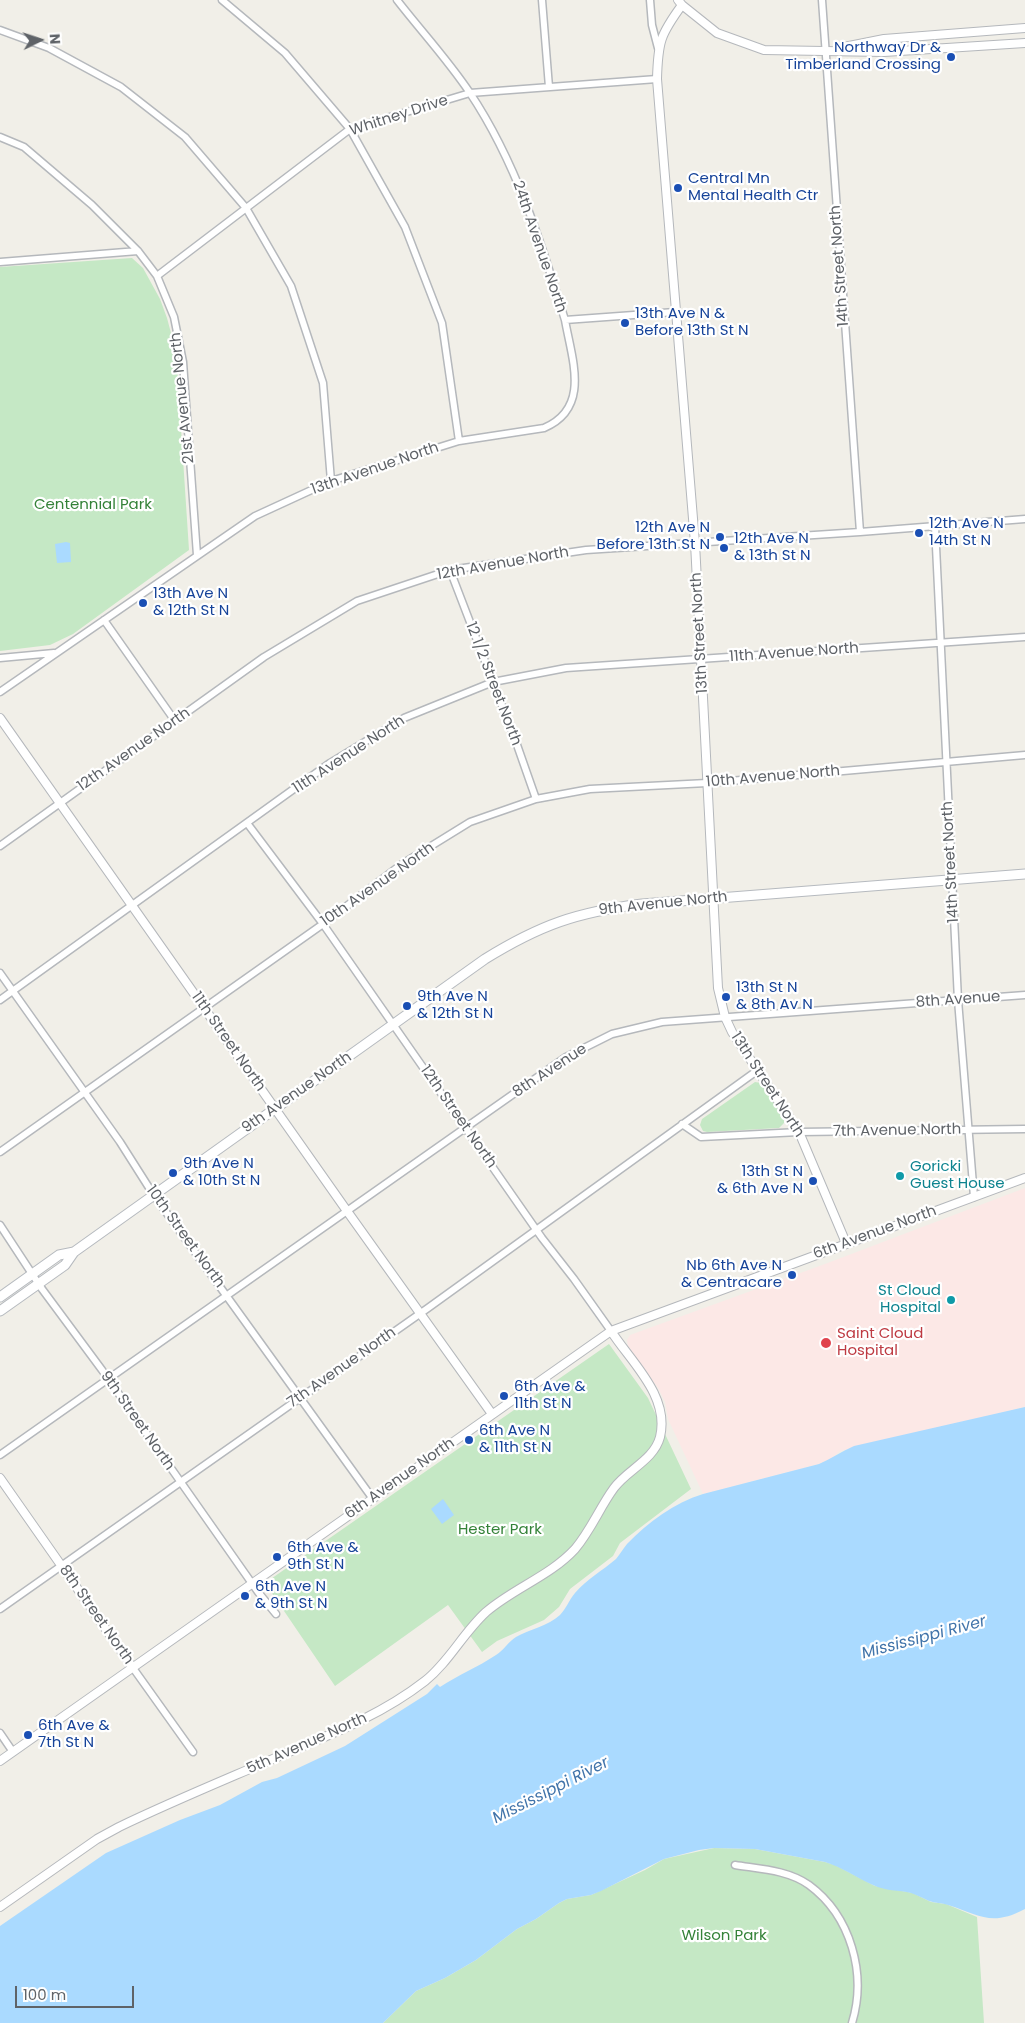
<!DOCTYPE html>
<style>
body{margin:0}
#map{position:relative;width:1025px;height:2023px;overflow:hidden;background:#f1efe8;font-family:Poppins,sans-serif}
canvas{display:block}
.north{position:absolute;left:15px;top:15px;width:50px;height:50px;-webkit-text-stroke:4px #fff;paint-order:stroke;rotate:86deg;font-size:14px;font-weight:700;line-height:20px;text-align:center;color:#5f6368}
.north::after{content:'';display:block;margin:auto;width:18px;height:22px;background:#5f6368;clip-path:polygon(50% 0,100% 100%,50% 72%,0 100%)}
.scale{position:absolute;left:15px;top:1986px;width:119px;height:22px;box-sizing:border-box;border:2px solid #5f6368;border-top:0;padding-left:6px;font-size:15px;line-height:18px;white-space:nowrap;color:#5f6368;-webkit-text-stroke:4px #fff;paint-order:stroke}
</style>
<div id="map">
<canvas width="1025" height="2023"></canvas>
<div class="north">N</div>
<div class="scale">100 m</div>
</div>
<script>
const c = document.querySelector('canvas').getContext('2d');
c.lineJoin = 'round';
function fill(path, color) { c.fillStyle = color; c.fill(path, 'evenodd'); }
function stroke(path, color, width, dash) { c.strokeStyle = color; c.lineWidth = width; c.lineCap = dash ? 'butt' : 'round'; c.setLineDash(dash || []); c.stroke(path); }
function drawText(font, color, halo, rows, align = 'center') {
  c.font = font + ' Poppins,sans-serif'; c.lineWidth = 4.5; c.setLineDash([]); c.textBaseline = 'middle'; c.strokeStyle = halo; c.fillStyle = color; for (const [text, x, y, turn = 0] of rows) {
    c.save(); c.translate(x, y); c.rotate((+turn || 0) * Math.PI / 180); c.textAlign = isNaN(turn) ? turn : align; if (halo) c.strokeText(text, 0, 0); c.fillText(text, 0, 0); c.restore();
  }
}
fill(new Path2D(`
 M1025,1188V1407L840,1451L831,1459L819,1464L703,1494L668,1419L665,1402L658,1388L628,1346L627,1340L630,1335L825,1264Z`), '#fce8e6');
fill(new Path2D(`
 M132,258L143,268L160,299L167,318L176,352L189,550L73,634L50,645L0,651V267Z
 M755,1082L761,1083L784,1119V1123L779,1128L707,1132L703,1131L700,1125L702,1119Z
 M609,1344L648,1398L691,1489L620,1543L613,1556L570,1589L559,1607L544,1620L497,1641L482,1652L448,1605L335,1686L265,1583Z
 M714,1848L755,1849L825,1862L835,1865L875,1886L913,1893L931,1902L946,1904L977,1917L984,2023H383L416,1991L445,1978L476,1960L517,1929L536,1919L559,1903L567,1899L591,1895L645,1870L664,1859Z`), '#c5e8c5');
fill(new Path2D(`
 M66,542L70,543L71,562L57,563L55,544Z
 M1025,1407V1909C991,1927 980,1915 948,1905C942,1903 935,1903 929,1901C923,1898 917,1895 911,1893C899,1890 885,1891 873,1885C857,1878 842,1867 825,1862L755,1849L714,1848L699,1850L664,1859L601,1891L591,1895L567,1899L559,1903L536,1919L517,1929L476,1960L445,1978L416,1991L383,2023H0V1926L106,1853L180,1820L220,1805L262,1782L277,1778L345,1746L427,1694L437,1684L440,1687C458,1675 478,1667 496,1655C504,1650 508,1642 516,1637C530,1629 548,1626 560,1615C566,1609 569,1600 575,1593C587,1579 602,1571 616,1559C620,1554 623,1549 627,1544C648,1522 674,1503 703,1494L819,1464C831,1459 842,1451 854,1446Z
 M443,1499L454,1515L442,1524L431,1509Z`), '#aadaff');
const minor = new Path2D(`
 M222,0L285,53L350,129L405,227L442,323L459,441
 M397,0C421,31 448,60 470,93C516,162 541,242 565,320
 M542,0L549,87
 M650,0L652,25L658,48
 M822,0L860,532
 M0,30L49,48L121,87L185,137L246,208L291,286L323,383L331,481
 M0,137L24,147L92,205L138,251L157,276L174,317L183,362L197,555
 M0,262L138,251
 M157,276L350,129L470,93L657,79
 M935,526L958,1000L974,1197
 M450,570L516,742L536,799
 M104,620L175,721
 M0,658L54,653
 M0,692L255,516L331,481L459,441L544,428C591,408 572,360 565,320L675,312
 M247,823L323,924L542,1238L574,1279L611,1331
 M0,846L264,657L357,601L450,570L586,550L860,532L1025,519
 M0,973L120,1142L153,1194L373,1499
 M0,1000L330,763L404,718L493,682L566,668L1025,637
 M682,1124L701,1137L799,1132L1025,1129
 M0,1152L323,924L402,864L470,822L536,799L590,789L707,783L1025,755
 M0,1225L42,1289L102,1370L258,1592L276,1614
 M0,1455L566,1057L612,1034L662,1022L1025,995
 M0,1609L428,1308L758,1070
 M133,1668L193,1752
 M0,1733L13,1752
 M735,1865C760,1869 788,1870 809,1885C851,1916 867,1974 852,2023`);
const tertiary = new Path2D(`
 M678,0L682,5L717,33L764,50L884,52L1025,43
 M682,5C660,35 658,42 657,79L695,543L718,988L725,1017L732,1032L799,1132L846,1243
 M839,48L884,39L1025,28
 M0,718L347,1211L492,1414
 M0,1478L133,1668
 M0,1761L611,1331L1025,1178
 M0,1907L97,1839L119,1827C175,1800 232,1777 289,1752C337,1732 384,1713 425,1681C449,1662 463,1633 486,1612C514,1588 550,1576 575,1549C591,1530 600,1507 614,1488C627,1470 654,1460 660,1437C670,1396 631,1362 611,1331`);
const secondary = new Path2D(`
 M0,1297L59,1255L74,1252
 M0,1311L65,1265L74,1252L485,959C540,925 577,912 642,904L1025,874`);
stroke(minor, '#b5b8bc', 9);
stroke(tertiary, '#b5b8bc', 10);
stroke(secondary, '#b6babf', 11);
stroke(minor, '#fff', 6);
stroke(tertiary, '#fff', 8);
stroke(secondary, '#fff', 9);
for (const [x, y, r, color] of [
 [951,57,5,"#1a4fb4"],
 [678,188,5,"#1a4fb4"],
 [625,323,5,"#1a4fb4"],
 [919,533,5,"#1a4fb4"],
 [720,537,5,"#1a4fb4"],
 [724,548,5,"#1a4fb4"],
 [143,603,5,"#1a4fb4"],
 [726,997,5,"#1a4fb4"],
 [407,1006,5,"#1a4fb4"],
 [173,1173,5,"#1a4fb4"],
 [900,1176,5,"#0f9aa8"],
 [813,1181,5,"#1a4fb4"],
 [792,1275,5,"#1a4fb4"],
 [951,1300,5,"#0f9aa8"],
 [826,1343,6,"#e0444e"],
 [504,1396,5,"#1a4fb4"],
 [469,1440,5,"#1a4fb4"],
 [277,1557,5,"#1a4fb4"],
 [245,1596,5,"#1a4fb4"],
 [28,1735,5,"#1a4fb4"]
]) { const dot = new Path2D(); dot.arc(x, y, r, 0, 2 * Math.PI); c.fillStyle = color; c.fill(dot); stroke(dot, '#fff', 2); }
drawText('15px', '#164399', '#fff', [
 ["Northway Dr &",941,48,"right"],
 ["Timberland Crossing",941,65,"right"],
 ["Central Mn",688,179],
 ["Mental Health Ctr",688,196],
 ["13th Ave N &",635,314],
 ["Before 13th St N",635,331],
 ["12th Ave N",929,524],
 ["14th St N",929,541],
 ["12th Ave N",710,528,"right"],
 ["Before 13th St N",710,545,"right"],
 ["12th Ave N",734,539],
 ["& 13th St N",734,556],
 ["13th Ave N",153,594],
 ["& 12th St N",153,611],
 ["13th St N",736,988],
 ["& 8th Av N",736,1005],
 ["9th Ave N",417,997],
 ["& 12th St N",417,1014],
 ["9th Ave N",183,1164],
 ["& 10th St N",183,1181],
 ["13th St N",803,1172,"right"],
 ["& 6th Ave N",803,1189,"right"],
 ["Nb 6th Ave N",782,1266,"right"],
 ["& Centracare",782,1283,"right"],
 ["6th Ave &",514,1387],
 ["11th St N",514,1404],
 ["6th Ave N",479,1431],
 ["& 11th St N",479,1448],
 ["6th Ave &",287,1548],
 ["9th St N",287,1565],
 ["6th Ave N",255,1587],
 ["& 9th St N",255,1604],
 ["6th Ave &",38,1726],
 ["7th St N",38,1743]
], 'left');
drawText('15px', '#5f6368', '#fff', [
 ["Whitney Drive",399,116,-18],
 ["24th Avenue North",539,247,71],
 ["14th Street North",840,266,-94],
 ["21st Avenue North",183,398,-96],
 ["13th Avenue North",375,469,-19],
 ["12th Avenue North",503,564,-10],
 ["13th Street North",700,633,-93],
 ["11th Avenue North",794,653,-4],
 ["12 1/2 Street North",493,684,69],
 ["12th Avenue North",134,750,-35],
 ["11th Avenue North",349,755,-33],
 ["10th Avenue North",773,777,-5],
 ["14th Street North",951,862,-93],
 ["10th Avenue North",378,885,-35],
 ["9th Avenue North",663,904,-6],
 ["8th Avenue",958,1000,-4],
 ["11th Street North",228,1042,55],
 ["8th Avenue",550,1071,-33],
 ["13th Street North",767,1085,57],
 ["9th Avenue North",297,1093,-35],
 ["12th Street North",458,1117,55],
 ["7th Avenue North",897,1131,-1],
 ["6th Avenue North",875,1233,-20],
 ["10th Street North",185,1237,54],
 ["7th Avenue North",342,1368,-35],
 ["9th Street North",137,1421,55],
 ["6th Avenue North",400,1479,-35],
 ["8th Street North",96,1615,55],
 ["5th Avenue North",307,1744,-24]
]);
drawText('15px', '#348238', '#fff', [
 ["Centennial Park",93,505],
 ["Hester Park",500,1530],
 ["Wilson Park",724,1936]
]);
drawText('15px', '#0d838f', '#fff', [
 ["Goricki",910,1167],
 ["Guest House",910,1184],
 ["St Cloud",941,1291,"right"],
 ["Hospital",941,1308,"right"]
], 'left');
drawText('15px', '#be3a42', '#fff', [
 ["Saint Cloud",837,1334],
 ["Hospital",837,1351]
], 'left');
drawText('italic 16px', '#4174aa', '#fff', [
 ["Mississippi River",924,1638,-15],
 ["Mississippi River",551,1791,-27]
]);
</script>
